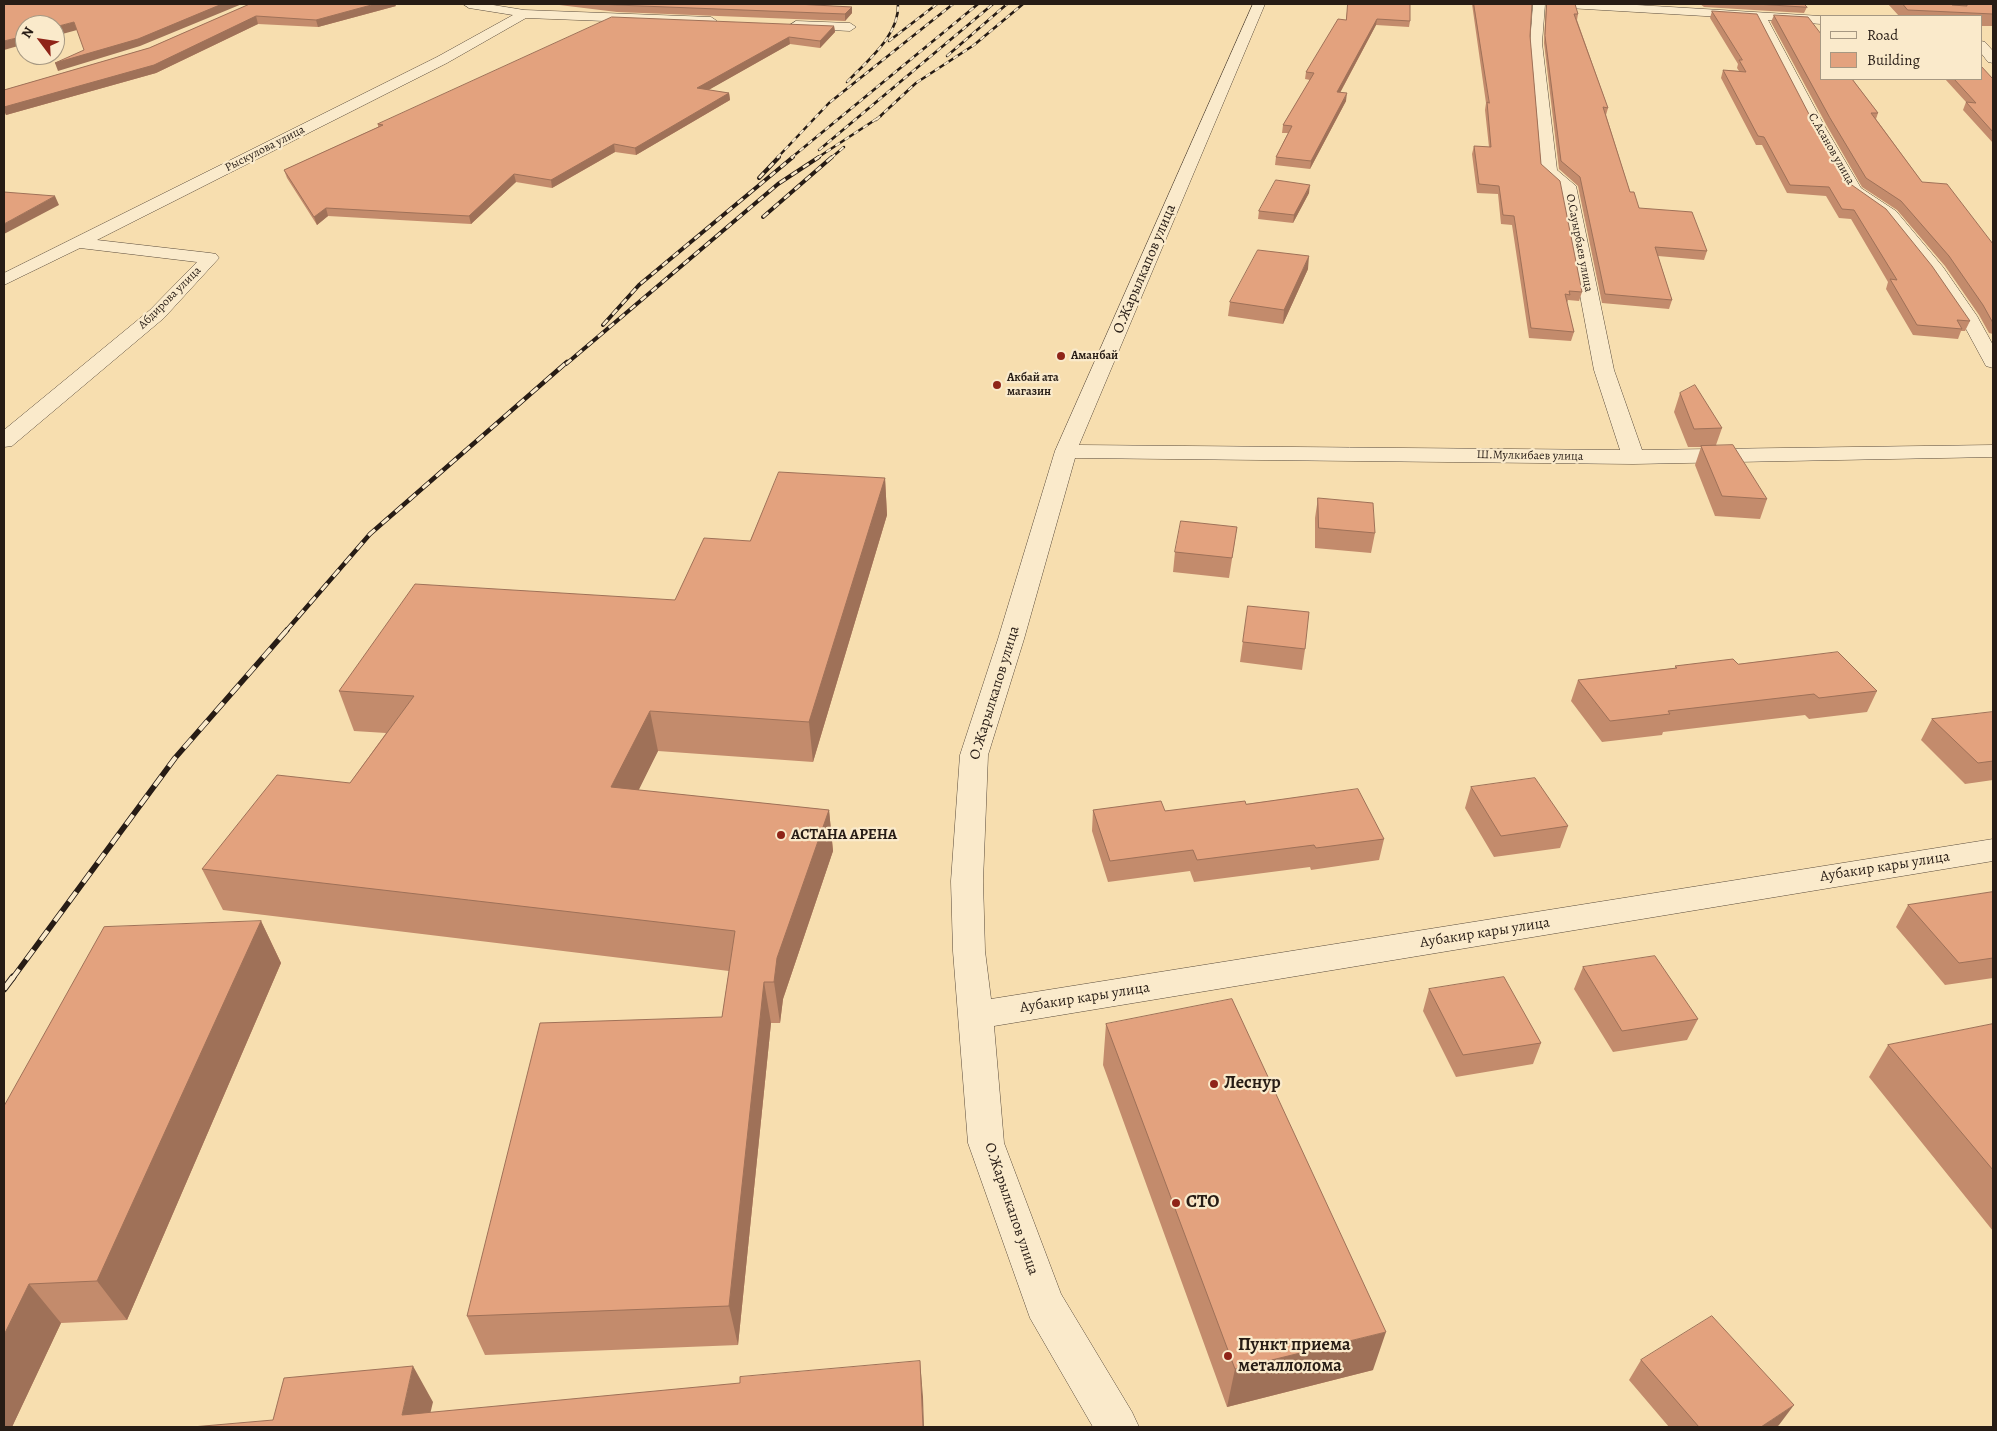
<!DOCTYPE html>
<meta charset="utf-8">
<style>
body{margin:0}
#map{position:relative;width:1997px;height:1431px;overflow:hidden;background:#f7deaf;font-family:Alegreya,serif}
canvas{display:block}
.frame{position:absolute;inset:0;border:5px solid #271c15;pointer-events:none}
.legend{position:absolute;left:1820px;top:15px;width:162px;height:65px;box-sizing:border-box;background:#faeacb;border:1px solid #a69882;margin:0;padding:6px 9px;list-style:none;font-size:15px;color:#271c15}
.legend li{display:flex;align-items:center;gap:10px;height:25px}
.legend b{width:25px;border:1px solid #a69882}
.north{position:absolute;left:15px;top:15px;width:50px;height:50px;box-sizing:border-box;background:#faeacb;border:1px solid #a69882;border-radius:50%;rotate:301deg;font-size:14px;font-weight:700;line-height:20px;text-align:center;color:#271c15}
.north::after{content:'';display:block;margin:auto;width:18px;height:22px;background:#8f2418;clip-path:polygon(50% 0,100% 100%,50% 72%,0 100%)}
</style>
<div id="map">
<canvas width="1997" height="1431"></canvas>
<div class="frame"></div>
<ul class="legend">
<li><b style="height:6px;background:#faeacb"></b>Road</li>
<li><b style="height:14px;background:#e3a27e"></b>Building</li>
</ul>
<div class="north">N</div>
</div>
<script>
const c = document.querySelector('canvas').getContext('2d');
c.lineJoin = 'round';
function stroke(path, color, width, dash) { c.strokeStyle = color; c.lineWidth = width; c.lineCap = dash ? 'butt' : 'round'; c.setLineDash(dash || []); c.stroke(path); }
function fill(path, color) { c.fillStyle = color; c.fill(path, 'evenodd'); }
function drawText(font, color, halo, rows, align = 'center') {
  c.font = font + ' Alegreya,serif'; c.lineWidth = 4.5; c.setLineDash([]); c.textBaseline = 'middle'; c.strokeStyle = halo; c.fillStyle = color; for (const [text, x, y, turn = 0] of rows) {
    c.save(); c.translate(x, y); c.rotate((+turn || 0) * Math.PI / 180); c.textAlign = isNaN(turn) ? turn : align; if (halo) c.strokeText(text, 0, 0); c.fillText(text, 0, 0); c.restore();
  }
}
const minor = new Path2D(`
 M463,4H487L524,10L711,17L717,21L711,25L526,18L447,63L97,240L210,253L216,254L219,258L164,318L12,446L4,447V430L150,310L197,262L80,248L4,285V273L437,57L513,15L469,8Z
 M1253,4H1265L1079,445L1620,450L1594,370L1560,188L1541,172L1530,43L1533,4H1545L1542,43L1557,170L1576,186L1614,370L1642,450L1993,445V457L1633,464L1075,458L1024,639L988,755L983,881L985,951L991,999L1993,839V861L994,1026L1004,1143L1061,1294L1132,1412L1139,1427H1093L1030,1318L968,1143L953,951L951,881L960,755L998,639L1055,451Z
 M1562,4H1620L1821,16V24L1768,20L1825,127L1861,188L1896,211L1943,267L1977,316L1993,345V368L1986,366L1959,316L1930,274L1884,217L1847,191L1811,127L1756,19L1568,8Z
 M796,21L850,23L856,27L850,31L792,28L790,25Z
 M1981,41L1985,42L1993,51V63L1988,62L1981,53Z`);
stroke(minor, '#5b4c3c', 1);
fill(minor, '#faeacb');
const railFar4 = new Path2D(`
 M889,41L937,4
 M947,56L1007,4
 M847,82C867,61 900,35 898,4
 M876,120L916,83L974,45L1023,4
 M819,150L993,4
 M777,158L829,103L953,4
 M791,158L978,4
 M817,158L881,116
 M831,158L844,147`);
const railFar3 = new Path2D(`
 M759,178L779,157
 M763,217L832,157
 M603,325L639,285L793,157
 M566,364L778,184L819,157`);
const railFar2 = new Path2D(`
 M286,631L370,534L567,362`);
const railFar1 = new Path2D(`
 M12,979L175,758L287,630`);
const rail = new Path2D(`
 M4,989L13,977`);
stroke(railFar4, '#271c15', 2.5);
stroke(railFar3, '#271c15', 4);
stroke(railFar2, '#271c15', 4.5);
stroke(railFar1, '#271c15', 5.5);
stroke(rail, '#271c15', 7);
stroke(railFar4, '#faeacb', 2, [5.5]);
stroke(railFar3, '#faeacb', 2.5, [7]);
stroke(railFar2, '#faeacb', 3, [9]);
stroke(railFar1, '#faeacb', 4, [12]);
stroke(rail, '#faeacb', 5, [16]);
fill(new Path2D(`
 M250,4L396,6L318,27L258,24L156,73L6,115L4,110V90L149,48Z
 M551,4H796L852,7V13L845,21L617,12Z
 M1348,4L1410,21L1409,27L1376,25L1340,93L1346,101L1310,169L1275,165L1276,157L1288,133H1282L1283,125L1310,80L1305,79L1306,72L1346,20Z
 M1472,4H1532L1530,36L1541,164L1582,292L1579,301L1568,300L1567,303L1574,332L1571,341L1529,338L1512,225L1501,224L1498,194L1477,193L1472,154L1474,146L1489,147L1485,110L1486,103Z
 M1546,4H1575L1578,14L1577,20L1608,108L1606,115L1630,192L1639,208L1707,251L1704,260L1658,256L1672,300L1669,309L1602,303L1578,186L1559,169L1544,43Z
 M1700,4H1804L1807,7L1804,13L1704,7Z
 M1888,4H1951L1952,5H1955L1953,4H1993V26H1981V16H1899Z
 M1712,11L1812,120L1849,183L1970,321L1965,331H1961L1958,339L1913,335L1886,289L1888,282L1851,219L1839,218L1826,196L1787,193L1762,145H1756L1721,78L1723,70L1739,71L1737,68L1738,64L1710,18Z
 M1774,15L1821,79H1853V80L1878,113L1876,119L1922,182L1993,244V334L1989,333L1979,315L1945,266L1897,210L1862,187L1827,126L1771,22Z
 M834,26L835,32L820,48L790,44L708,90L729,93L730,100L636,155L615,152L552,188L516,182L471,224L328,216L317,225L287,178L284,170L378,127V124Z
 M1945,79H1993V143L1963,110L1966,102Z
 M1309,193L1293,223L1258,219L1259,211Z
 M1308,269L1283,324L1228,316L1230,302Z
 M1680,393L1722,428L1716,445L1767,499L1760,519L1715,516L1695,465L1701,447H1688L1674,412Z
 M885,478L887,515L813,762L658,751L638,790L829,810L833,851L783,999L780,1023H771L738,1345L485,1355L467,1316L722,1017L729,971L223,910L202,869L350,783L386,733L354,731L339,691L675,600L750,541Z
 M1318,498L1375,533L1371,553L1315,548V518Z
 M1237,527L1229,578L1173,572L1175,552Z
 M1248,606L1305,649L1302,670L1240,662Z
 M1738,664L1877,691L1867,712L1809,719L1805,715L1663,732L1662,735L1602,742L1571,701L1578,680L1675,668V666Z
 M1993,713V780L1965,784L1921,740L1932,719Z
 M1471,787L1568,826L1560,848L1494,857L1465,808Z
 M1246,804L1384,839L1379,860L1311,870L1310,867L1194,882L1190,871L1108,882L1092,831L1093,810L1165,811Z
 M1993,892V978L1945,985L1896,927L1908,905Z
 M261,921L281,963L127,1320L61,1323L12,1427H4V1106Z
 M1583,967L1698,1019L1687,1040L1613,1052L1574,989Z
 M1429,989L1541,1043L1533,1064L1456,1077L1423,1011Z
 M1106,1024L1373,1370L1227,1407L1103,1065Z
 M1993,1024V1231L1869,1077L1888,1045Z
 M1641,1360L1779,1425L1776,1427H1669L1629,1380Z`), '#c38b6c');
fill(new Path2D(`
 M222,4H242L140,46L58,71L55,63Z
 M375,4H395L396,6L318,27L316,20Z
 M852,7V13L845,21V14Z
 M256,16L258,24L156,73L6,115L4,110V107Z
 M1377,19L1376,25L1336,100L1337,92Z
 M74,22L77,30L55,36V27Z
 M834,26L835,32L820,48V41Z
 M25,36V44L4,50V41Z
 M789,37L790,44L698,96L697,88Z
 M729,93L730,100L636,155L635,148Z
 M1347,93L1346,101L1310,169L1311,161Z
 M614,144L615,152L552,188L551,180Z
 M514,174L516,182L471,224L469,216Z
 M1310,185L1309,193L1293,223L1294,215Z
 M55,196L59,205L4,234V224Z
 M326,208L328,216L317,225L314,217Z
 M1309,256L1308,269L1283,324L1284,310Z
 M885,478L887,515L813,762L809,722Z
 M650,711L658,751L620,828L611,787Z
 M829,810L833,851L783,999L780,1023L774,982L777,958Z
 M261,921L281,963L127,1320L97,1281Z
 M764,982L771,1023L738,1345L729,1306Z
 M29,1284L61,1323L12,1427H4V1335Z
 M1386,1332L1373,1370L1227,1407L1235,1369Z
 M920,1361L923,1397L924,1427H923Z
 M413,1366L433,1402L427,1427L402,1415Z
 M1794,1405L1779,1425L1776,1427H1761Z`), '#9f7158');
const building = new Path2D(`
 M4,4H222L138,39L55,63L84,50L74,22L55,27V25H25V36L4,41Z
 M250,4H375L316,20L256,16L154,65L4,107V90L149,48Z
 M602,4H796L852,7L845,14L616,5Z
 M1348,4H1410V21L1377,19L1337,92L1347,93L1311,161L1276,157L1292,126L1283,125L1314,73L1306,72L1338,19L1346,20Z
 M1474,4H1532L1530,36L1541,164L1560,181L1582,292L1569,291L1570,295L1565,294L1574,332L1531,328L1514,216L1503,215L1499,186L1479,184L1474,146L1491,147L1487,102L1489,103Z
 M1547,4H1575L1578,14H1574L1608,108L1603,107L1630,192H1634L1639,208L1692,212L1707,251L1655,247L1672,300L1605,294L1580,177L1561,161L1545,36Z
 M1756,4H1804L1807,7Z
 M1903,4H1951L1952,5L1967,6V4H1993V14L1908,10Z
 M1712,11L1757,14L1812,120L1849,183L1886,209L1932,266L1970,321L1957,320L1962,329L1917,325L1890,279L1897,280L1854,210L1842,209L1829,187L1790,185L1764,137L1758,136L1723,70L1746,72L1739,60H1742Z
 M1774,15L1808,17L1821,34V79H1852L1878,113H1871L1922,182L1947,184L1993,244V323L1983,305L1949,256L1901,201L1866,178L1830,118Z
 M612,17L834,26L820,41L789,37L697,88L729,93L635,148L614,144L551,180L514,174L469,216L326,208L314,217L284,170L383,125L378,124Z
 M1981,66L1993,79V132L1966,102L1976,103L1954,79H1981Z
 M1276,180L1310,185L1294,215L1259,211Z
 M4,192L55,196L4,224Z
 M1258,250L1309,256L1284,310L1230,302Z
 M1695,385L1722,428L1694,429L1680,393Z
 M1733,445L1767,499L1722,496L1701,446Z
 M779,472L885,478L809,722L650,711L611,787L829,810L777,958L774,982H764L729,1306L467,1316L540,1023L722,1017L735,931L202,869L277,775L350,783L414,696L339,691L415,584L675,600L704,538L750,541Z
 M1318,498L1373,503L1375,533L1319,528Z
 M1181,521L1237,527L1232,558L1175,552Z
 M1248,606L1309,612L1305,649L1243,642Z
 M1838,652L1877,691L1819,698L1814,694L1668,711L1670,714L1610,721L1578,680L1677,668L1675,666L1733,659L1738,664Z
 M1992,712L1993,713V761L1978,763L1932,719Z
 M1535,778L1568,826L1501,836L1471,787Z
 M1358,789L1384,839L1316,848L1314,845L1197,860L1193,850L1110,861L1093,810L1161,801L1165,811L1245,801L1246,804Z
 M1993,892V958L1959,963L1908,905Z
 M261,921L97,1281L29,1284L4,1335V1106L104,927Z
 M1655,956L1698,1019L1622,1031L1583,967Z
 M1504,977L1541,1043L1463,1055L1429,989Z
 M1232,999L1386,1332L1235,1369L1106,1024Z
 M1993,1024V1170L1888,1045Z
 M1712,1316L1794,1405L1761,1427H1699L1641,1360Z
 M920,1361L923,1427H192L273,1420L284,1378L413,1366L402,1415L740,1383V1377Z`);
fill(building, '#e3a27e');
stroke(building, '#9f7158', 1);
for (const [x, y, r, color] of [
 [1061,356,5,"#8f2418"],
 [997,385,5,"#8f2418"],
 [781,835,5,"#8f2418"],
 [1214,1084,5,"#8f2418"],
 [1176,1203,5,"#8f2418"],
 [1228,1356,5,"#8f2418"]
]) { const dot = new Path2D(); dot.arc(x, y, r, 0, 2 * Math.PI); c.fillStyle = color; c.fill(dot); stroke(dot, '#faeacb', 2); }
drawText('12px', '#271c15', '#faeacb', [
 ["Рыскулова улица",265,149,-27],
 ["С.Асанов улица",1831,149,60],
 ["О.Сауырбаев улица",1579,243,79],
 ["Абдирова улица",170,298,-45],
 ["Ш.Мулкибаев улица",1530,456,1]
]);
drawText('bold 12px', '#271c15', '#faeacb', [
 ["Аманбай",1071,356],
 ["Акбай ата",1007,378],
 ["магазин",1007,392]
], 'left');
drawText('15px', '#271c15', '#faeacb', [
 ["О.Жарылкапов улица",1145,269,-67],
 ["О.Жарылкапов улица",995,693,-73],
 ["Аубакир кары улица",1885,867,-9],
 ["Аубакир кары улица",1485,933,-9],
 ["Аубакир кары улица",1085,998,-9],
 ["О.Жарылкапов улица",1011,1209,71]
]);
drawText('bold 15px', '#271c15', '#faeacb', [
 ["АСТАНА АРЕНА",791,835]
], 'left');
drawText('bold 18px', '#271c15', '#faeacb', [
 ["Леснур",1224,1084],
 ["СТО",1186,1203],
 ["Пункт приема",1238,1346],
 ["металлолома",1238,1367]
], 'left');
</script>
